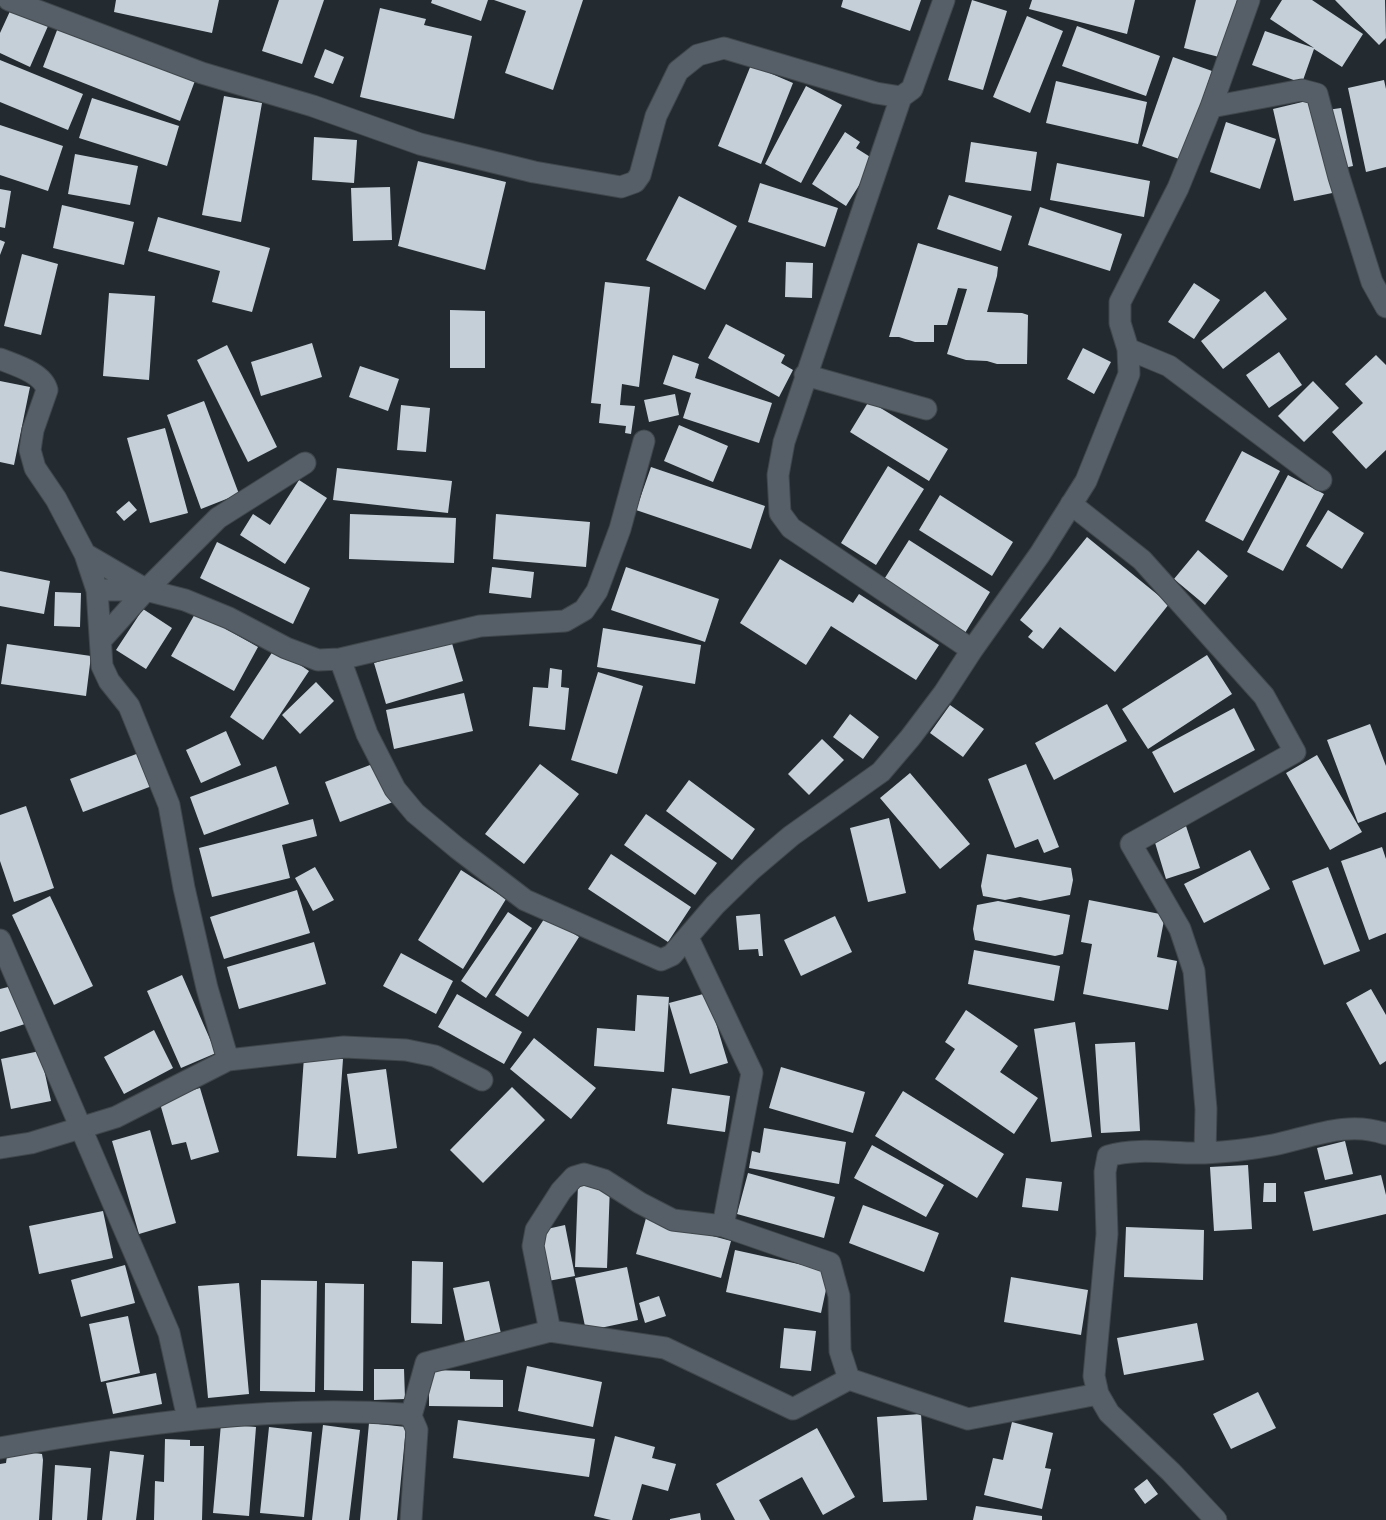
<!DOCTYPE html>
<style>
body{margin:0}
canvas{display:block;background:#232b31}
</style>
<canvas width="1386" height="1520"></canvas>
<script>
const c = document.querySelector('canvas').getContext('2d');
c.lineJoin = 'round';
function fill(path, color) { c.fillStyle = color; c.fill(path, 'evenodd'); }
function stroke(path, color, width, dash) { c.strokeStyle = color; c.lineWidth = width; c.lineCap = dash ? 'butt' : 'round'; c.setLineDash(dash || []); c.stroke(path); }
fill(new Path2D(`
 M116,0H219L212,33L114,12Z
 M279,0H324L302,64L262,51Z
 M432,0H488L481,21L431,3Z
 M494,0H583L553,90L505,73L526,11Z
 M843,0H921L910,31L841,7Z
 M972,0L1007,11L983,90L948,80Z
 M1032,0H1135L1127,34L1029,9Z
 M1196,0H1237L1223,58L1184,48Z
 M1282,0H1312L1363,34L1342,67L1314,49L1302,83L1252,65L1265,31L1314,48L1270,19Z
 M1335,0H1385L1386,38L1379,45Z
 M380,8L426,19L424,25L472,36L454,119L360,97Z
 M11,9L48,26L30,67L0,53V33Z
 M1027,16L1063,31L1030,113L993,97Z
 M59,25L196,78L180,121L43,67Z
 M1077,26L1160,56L1146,96L1062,66Z
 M325,49L344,57L333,84L314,77Z
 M1173,57L1212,71L1182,160L1142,146Z
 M0,60L83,94L68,130L0,102Z
 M751,65L793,83L761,164L718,146Z
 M1384,80L1386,89V167L1366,172L1348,88Z
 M1056,81L1147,102L1138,144L1046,123Z
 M806,86L842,105L801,183L765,164Z
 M224,96L262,103L241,222L202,215Z
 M92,98L179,126L167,166L79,138Z
 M1315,99L1337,192L1294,201L1273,109Z
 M1341,108L1353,166L1339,169L1327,110Z
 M1226,122L1276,139L1260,189L1210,172Z
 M0,125L63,146L48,191L0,175Z
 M845,132L860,142L856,148L875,160L846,206L812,184Z
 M314,137L357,140L354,183L312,180Z
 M971,142L1037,152L1031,191L965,182Z
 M75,154L138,166L130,205L68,194Z
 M418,161L506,182L485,270L398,246Z
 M1057,163L1150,181L1144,217L1050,200Z
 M760,183L838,208L825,247L748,222Z
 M390,187L392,240L353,241L351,188Z
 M0,189L11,191L5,228L0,227Z
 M949,195L1012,216L1001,251L937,229Z
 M679,196L737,226L705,290L646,260Z
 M62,205L134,222L124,265L53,248Z
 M1040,207L1122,234L1110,271L1028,245Z
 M158,217L270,248L252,312L212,302L220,271L148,251Z
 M0,240L5,242L0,255Z
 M918,243L998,267L997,276L987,312L1022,313L1028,315L1027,364H997L987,361L966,360L947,354L967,289L958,288L947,325H934V342H915L899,337H889Z
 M22,254L58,264L41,335L4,326Z
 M786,262L813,263L812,298L785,297Z
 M605,282L650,287L639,387L622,384L620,405L635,406L631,434L625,433L626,426L599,423L601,404L591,403Z
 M1194,283L1220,300L1194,339L1168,322Z
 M1265,291L1287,319L1223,369L1201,341Z
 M109,293L155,296L149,380L103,376Z
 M450,310L485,311V368H450Z
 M726,324L785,355L781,363L793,370L779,397L708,358Z
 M312,343L322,377L261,396L251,362Z
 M227,345L277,447L248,462L197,360Z
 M1083,348L1111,362L1094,394L1067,379Z
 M1279,352L1302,385L1269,408L1246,375Z
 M673,355L699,364L695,378L772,403L759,443L683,418L691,393L663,384Z
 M1376,355L1386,365V450L1366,469L1332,432L1363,403L1345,384Z
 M360,366L399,379L388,411L349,397Z
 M0,381L30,387L14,465L0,462Z
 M1313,381L1339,408L1304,442L1278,416Z
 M675,394L679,415L649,422L644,400Z
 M204,401L239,494L201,509L167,415Z
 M869,401L948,449L929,481L850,432Z
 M401,405L430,408L426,452L397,450Z
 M679,425L728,446L713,482L664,461Z
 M165,428L188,513L150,523L127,438Z
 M1242,451L1280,471L1243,541L1205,521Z
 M888,466L924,489L876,565L841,543Z
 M651,467L765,506L751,549L636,510Z
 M337,468L452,481L448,513L333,500Z
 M1288,475L1324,494L1283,571L1247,552Z
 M299,480L327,498L285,564L240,535L253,514L270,525Z
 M940,495L1013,542L992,576L919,530Z
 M129,501L137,510L124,521L116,512Z
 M1328,510L1364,533L1342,569L1306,546Z
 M350,514L456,518L454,563L349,559Z
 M496,514L590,522L586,567L493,559Z
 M1087,537L1169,604L1115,672L1060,627L1043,649L1028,637L1033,631L1020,620Z
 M909,540L990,592L965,633L883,581Z
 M217,542L310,588L293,624L200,578Z
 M1198,550L1228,576L1205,605L1174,579Z
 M780,559L853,603L859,594L939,645L916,680L831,626L806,665L740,623Z
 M492,567L534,572L531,598L489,593Z
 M626,567L719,599L705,642L611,610Z
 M0,571L50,581L44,614L0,606Z
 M55,592L81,593L80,627L54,626Z
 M143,609L172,628L146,669L116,650Z
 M196,612L258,647L234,691L171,656Z
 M603,628L701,645L695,684L597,667Z
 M451,640L463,681L386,704L374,663Z
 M7,644L91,656L86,696L1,684Z
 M275,648L309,671L263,740L230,717Z
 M1207,655L1232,694L1148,749L1122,709Z
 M550,668L562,670L561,687L569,688L565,730L529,726L533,687L548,688Z
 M598,672L643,686L617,774L571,760Z
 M316,682L334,701L300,734L282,715Z
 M464,693L473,731L394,749L386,710Z
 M1107,704L1127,741L1054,780L1035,743Z
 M950,705L984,729L963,757L930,733Z
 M1234,708L1255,750L1174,793L1152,752Z
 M850,714L879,737L863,759L833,737Z
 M1370,724L1386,766V812L1358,823L1327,740Z
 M226,731L241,765L201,783L186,750Z
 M822,739L844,760L809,795L788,774Z
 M139,753L152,786L83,812L70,779Z
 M1317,755L1362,832L1330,850L1286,773Z
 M378,762L393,802L340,822L325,782Z
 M540,764L579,794L524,864L485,834Z
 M1026,764L1059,847L1044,853L1038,839L1015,848L988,779Z
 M276,766L289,804L204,835L190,797Z
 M910,773L970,844L940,869L880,798Z
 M689,780L755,829L732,860L666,811Z
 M26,806L54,888L14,902L0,861V815Z
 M646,814L717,863L695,895L624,845Z
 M889,818L906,893L868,902L850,828Z
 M313,819L317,836L282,845L290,878L212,897L199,848Z
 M1186,826L1200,868L1166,879L1153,836Z
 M1382,847L1386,859V933L1369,940L1341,861Z
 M1250,850L1270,889L1204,923L1184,884Z
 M611,854L691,907L668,942L588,889Z
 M987,854L1071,868L1073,880L1070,895L1040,901L1020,897L1005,900L983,896L981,886Z
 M315,867L334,900L313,911L295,878Z
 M1328,867L1360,951L1324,965L1292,881Z
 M461,870L506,899L463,969L418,940Z
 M297,890L310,933L224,959L210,917Z
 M50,896L93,986L54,1005L12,915Z
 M1089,900L1165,915L1157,957L1177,961L1168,1010L1083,994L1092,944L1081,942Z
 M998,901L1070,915L1063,954L1055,956L975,940L973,929L977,905Z
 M508,912L532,928L486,998L461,981Z
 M760,914L763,956H759L758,949L739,950L736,916Z
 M546,916L579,937L528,1017L495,995Z
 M835,916L852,952L801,976L784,940Z
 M314,942L326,984L239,1009L227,967Z
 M974,950L1060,966L1054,1001L968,984Z
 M401,953L453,981L436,1014L383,986Z
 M182,975L216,1053L181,1068L147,991Z
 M16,985L28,1023L0,1032V989Z
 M1371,989L1386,1015V1061L1380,1065L1346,1003Z
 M707,993L728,1063L690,1074L669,1003Z
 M457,994L522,1032L504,1064L438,1027Z
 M637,995L669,997L664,1072L594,1066L597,1028L635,1031Z
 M966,1010L1018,1046L1000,1072L1038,1098L1014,1134L935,1079L955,1049L945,1042Z
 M1075,1022L1092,1137L1051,1142L1034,1029Z
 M154,1030L173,1068L124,1094L104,1057Z
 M534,1038L596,1088L571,1119L510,1069Z
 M1135,1042L1140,1131L1101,1133L1095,1044Z
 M40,1051L51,1101L11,1109L1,1059Z
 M304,1057L343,1059L336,1158L297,1156Z
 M781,1067L865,1092L853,1133L769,1108Z
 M386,1069L397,1148L358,1154L347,1074Z
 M512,1087L545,1120L483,1183L450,1150Z
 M200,1088L219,1152L191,1160L186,1142L172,1145L159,1100Z
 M672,1088L730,1096L725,1132L667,1124Z
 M903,1091L1004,1154L977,1198L875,1136Z
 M764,1128L846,1142L839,1184L749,1168L752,1151L760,1153Z
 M150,1130L176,1223L139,1234L112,1141Z
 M1345,1141L1353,1174L1325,1180L1317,1148Z
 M872,1145L944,1185L926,1217L854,1178Z
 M1248,1165L1252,1229L1214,1231L1210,1167Z
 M748,1173L835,1197L824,1238L737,1214Z
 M1381,1175L1386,1195V1214L1313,1231L1304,1192Z
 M1026,1178L1062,1182L1058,1211L1022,1207Z
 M1264,1183H1276V1202H1263Z
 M578,1184L610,1185L607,1268L575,1267Z
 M863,1205L939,1233L924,1272L849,1243Z
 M103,1211L113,1258L39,1274L29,1226Z
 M646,1218L731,1241L721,1278L636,1254Z
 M565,1225L575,1276L548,1281L538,1231Z
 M1126,1227L1204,1230L1203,1280L1124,1277Z
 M735,1250L830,1271L821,1313L726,1292Z
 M412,1261L443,1262L442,1324L411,1323Z
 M125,1265L135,1303L81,1317L71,1280Z
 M627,1267L638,1320L586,1331L575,1278Z
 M1011,1277L1088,1290L1081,1335L1004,1322Z
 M261,1280L317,1281L315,1392L260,1391Z
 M489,1281L502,1338L466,1346L453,1288Z
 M239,1283L249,1394L208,1398L198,1286Z
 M325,1283L364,1284L363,1391L324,1390Z
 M659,1296L666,1316L645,1323L639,1303Z
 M128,1316L140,1373L101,1382L89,1324Z
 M1197,1323L1204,1360L1124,1375L1117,1338Z
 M784,1328L816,1331L811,1371L780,1368Z
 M527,1366L602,1382L593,1427L518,1411Z
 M374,1369H404L405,1399L374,1400Z
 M429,1370L470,1371V1379L503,1380V1407L429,1406Z
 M156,1373L162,1404L113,1414L106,1383Z
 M1258,1392L1276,1428L1231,1449L1213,1414Z
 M921,1414L927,1500L883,1502L877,1417Z
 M458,1420L595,1439L589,1477L453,1458Z
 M1012,1422L1053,1433L1045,1468L1051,1469L1042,1509L984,1495L993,1458L1003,1460Z
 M369,1423L406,1427L397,1520H360Z
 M221,1424L256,1427L249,1516L213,1513Z
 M323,1425L360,1430L349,1520H312Z
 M269,1427L312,1432L304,1517L260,1513Z
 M817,1428L855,1497L823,1515L802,1477L759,1500L770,1520H735L716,1484Z
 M615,1436L655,1447L652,1458L676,1464L668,1491L642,1484L632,1520H611L594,1516Z
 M165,1439L190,1440V1446H204L202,1520H154L155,1481L164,1482Z
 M110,1451L144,1455L136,1520H102Z
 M25,1452L42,1454L43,1460L39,1520H0V1464L6,1463L7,1456Z
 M55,1465L91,1468L87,1520H52Z
 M1147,1479L1158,1494L1145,1504L1134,1489Z
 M976,1506L1042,1516V1520H973Z
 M700,1513L701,1520H670V1519Z`), '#c5cfd8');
const minor = new Path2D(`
 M9,0L202,73L313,106L420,144L534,172L621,187L635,182L640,175L656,116L678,71L698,55L724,48L876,93L901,97L912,89L944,0
 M901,97L784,442L778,475L780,513L791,528L972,650
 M1211,107L1302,90L1317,94L1339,177L1372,282L1386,307
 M1128,349L1169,366L1321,480
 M0,359C15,365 43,373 47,390L33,430L30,450L35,468L56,499L85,554L97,590L102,666L109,681L129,706L169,805L184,888L207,988L228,1060
 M805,375L926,409
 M1071,504L1142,560L1264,696L1295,752L1131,844L1180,929L1194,971L1206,1109L1205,1153
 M85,554L145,589
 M97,590H146L185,600L229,618L286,648L318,660L340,659L480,626L565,621L584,610L597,591L620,529L644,441
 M101,640L146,590L218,518L305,463
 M340,659L367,734L395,789L415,813L457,848L525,900L661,960L672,955L715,905L751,870L791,836L881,772L910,738L944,693L972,650L1040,554L1086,481L1129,374L1128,349L1120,323V302L1178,188L1211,107L1249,0
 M688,938L752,1073L723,1226
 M0,940L169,1333L188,1419
 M0,1148L31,1143L116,1117L228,1060L344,1047L406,1050L435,1056L482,1080
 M550,1331L533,1246L536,1230L561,1191L574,1177L584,1174L604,1180L640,1203L673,1220L723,1226L830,1263L839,1296L840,1351L849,1379
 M411,1416L426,1363L550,1331L665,1348L793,1409L849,1379L968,1419L1098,1394
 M0,1448C133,1424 268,1405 403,1414L411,1416L417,1430L411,1520
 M1216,1520L1171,1472L1109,1413L1098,1394L1094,1376L1107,1234L1105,1172L1108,1156C1139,1147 1172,1154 1205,1153C1227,1152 1252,1149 1273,1145C1311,1137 1348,1120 1386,1134`);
stroke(minor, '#40474c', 23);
stroke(minor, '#565f67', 21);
</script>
